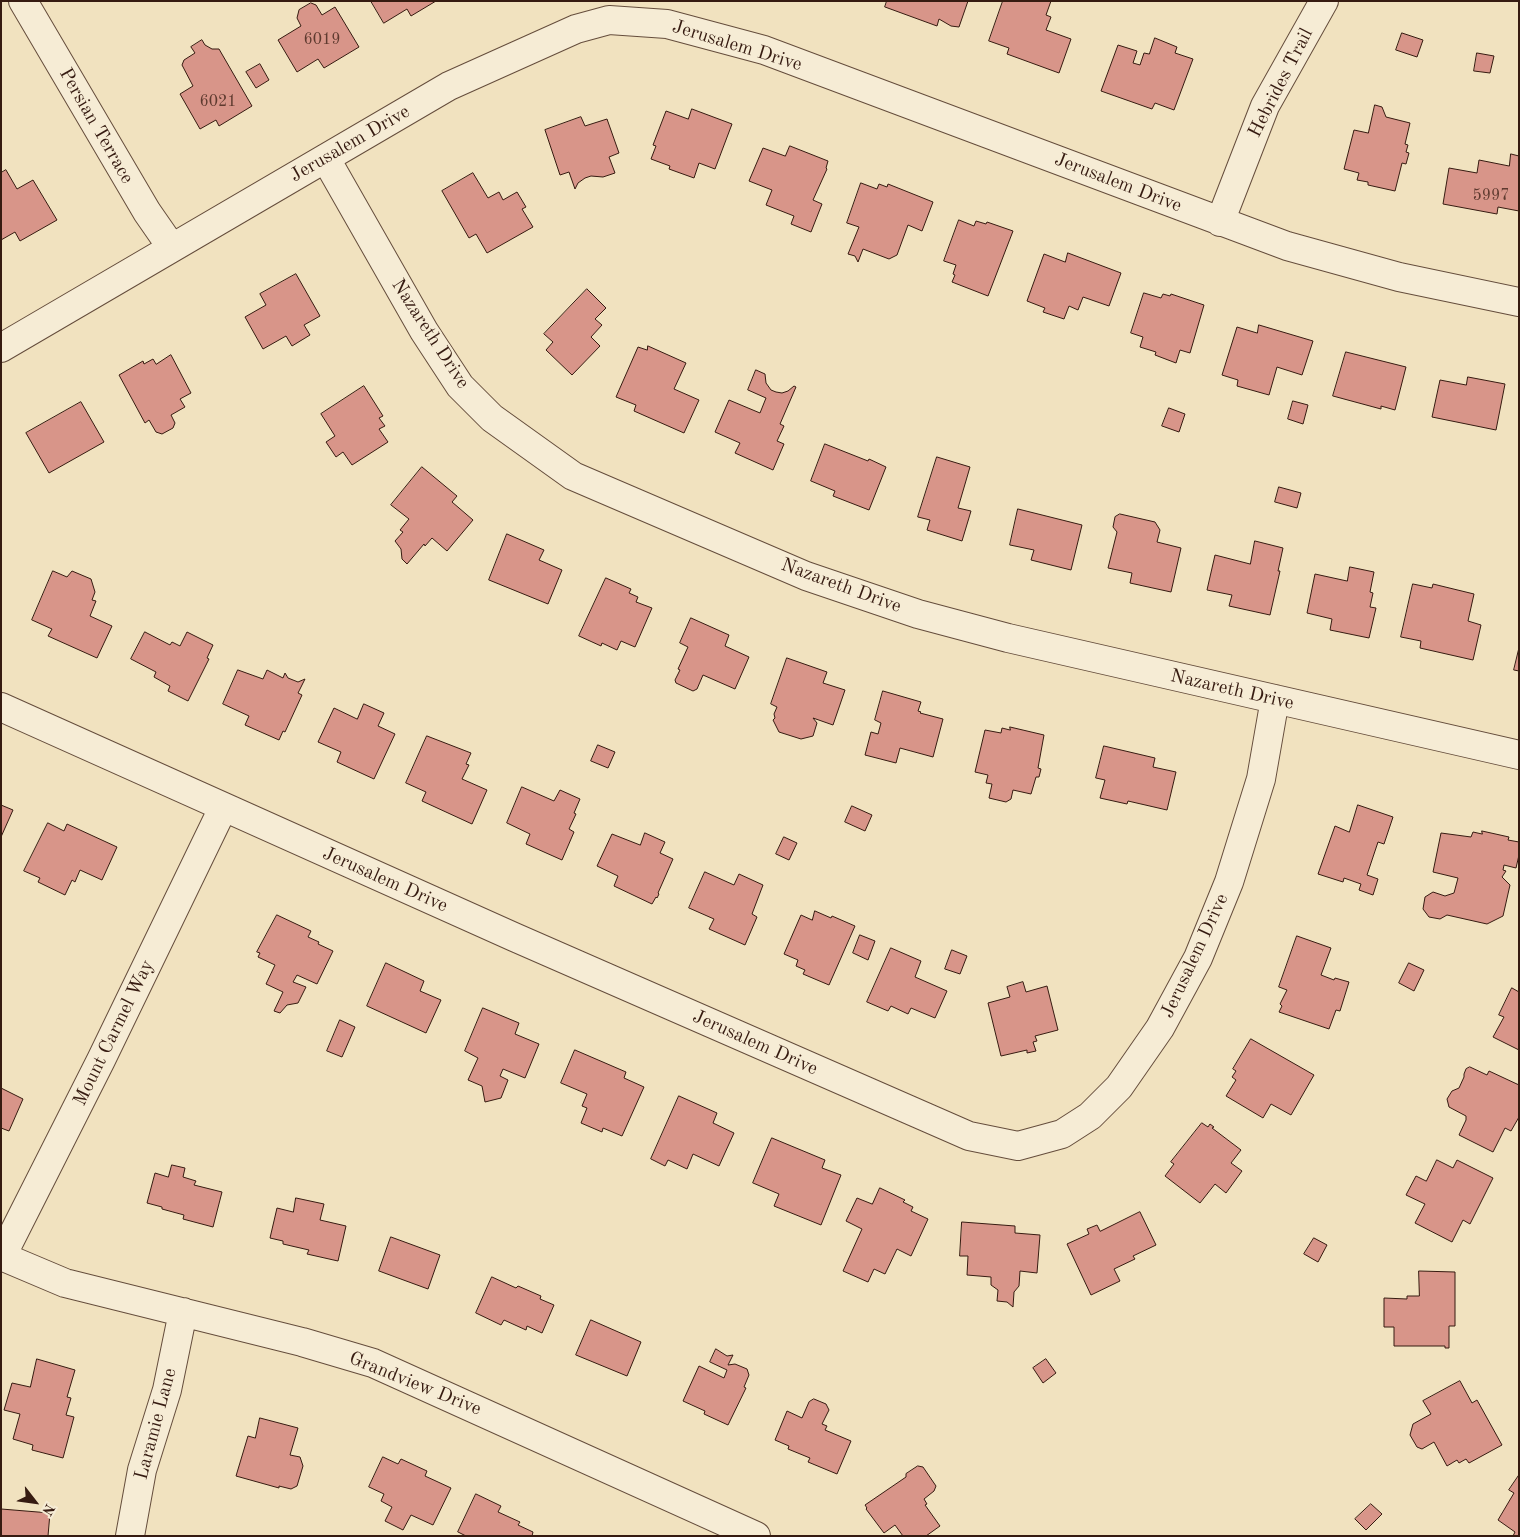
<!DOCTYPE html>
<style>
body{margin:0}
#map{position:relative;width:1520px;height:1537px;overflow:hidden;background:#f1e2bf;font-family:"Old Standard TT",serif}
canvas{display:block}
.frame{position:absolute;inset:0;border:2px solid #361b11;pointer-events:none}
.north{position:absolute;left:10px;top:1477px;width:50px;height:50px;-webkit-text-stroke:4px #f6ecd5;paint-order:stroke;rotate:120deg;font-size:14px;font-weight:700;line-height:20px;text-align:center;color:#361b11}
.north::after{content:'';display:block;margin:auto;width:18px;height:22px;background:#361b11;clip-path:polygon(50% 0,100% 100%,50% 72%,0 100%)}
</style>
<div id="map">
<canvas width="1520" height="1537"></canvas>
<div class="frame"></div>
<div class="north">N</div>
</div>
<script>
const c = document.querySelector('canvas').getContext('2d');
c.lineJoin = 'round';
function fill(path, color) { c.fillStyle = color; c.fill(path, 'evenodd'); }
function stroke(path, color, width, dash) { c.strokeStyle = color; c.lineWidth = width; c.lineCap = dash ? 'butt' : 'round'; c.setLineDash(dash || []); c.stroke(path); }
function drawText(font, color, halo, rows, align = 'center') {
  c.font = font + ' "Old Standard TT",serif'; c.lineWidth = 4; c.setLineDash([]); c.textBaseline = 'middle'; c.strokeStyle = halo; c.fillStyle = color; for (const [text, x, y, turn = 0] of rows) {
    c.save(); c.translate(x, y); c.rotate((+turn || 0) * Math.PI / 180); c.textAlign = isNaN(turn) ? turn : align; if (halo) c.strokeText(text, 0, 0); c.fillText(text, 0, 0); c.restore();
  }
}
const building = new Path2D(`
 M371,1H436L411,16L407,9L384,23Z
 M887,1H968L959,27L951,26L939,19L937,26L885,7Z
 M1003,1H1051L1046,15L1051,17L1046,30L1071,39L1059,73L1007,54L1009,48L989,41Z
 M311,3L316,5L322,15L335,7L359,47L324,68L318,59L297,72L278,40L301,26L297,18L299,10Z
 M1402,33L1423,40L1417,57L1396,50Z
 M1155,38L1177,47L1175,53L1193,59L1174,110L1155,103L1152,109L1101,91L1118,45L1137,51L1133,63L1140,65L1144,53L1149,54Z
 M202,40L205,45L212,49H219L252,106L219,126L216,120L200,129L180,94L193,86L182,65L184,60L195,53L191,47Z
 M1477,53L1494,56L1490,73L1474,71Z
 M260,64L269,80L256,88L246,72Z
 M1375,105L1382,107L1386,117L1410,123L1405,144L1408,145L1406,152L1409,153L1406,164L1402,163L1395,191L1368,185V182L1357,180L1359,173L1344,169L1354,130L1368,133Z
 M692,109L732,124L715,169L699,163L694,178L669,169L670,166L651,159L656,146L653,145L666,111L688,119Z
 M581,117L585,126L607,119L619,153L609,157L615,173L603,177L591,176L585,178L578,183L575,189L569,172L560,175L545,130Z
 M790,146L828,161L826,168L827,169L813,200L822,204L811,232L791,224L794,216L766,205L772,190L749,181L763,148L785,156Z
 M1511,154L1519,156V211L1498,207L1497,214L1443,204L1449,168L1477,173L1479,160L1509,166Z
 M6,170L17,189L33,180L57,220L20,241L15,232L1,240V173Z
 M473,173L488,198L499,192L503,200L517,192L526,207L522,209L533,227L487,253L476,234L469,238L442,191Z
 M861,183L877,189L879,184L887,187L888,184L933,202L922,231L908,225L897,255L889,259L863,249L858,262L855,256L848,254L859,227L847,223Z
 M959,220L974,226L976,221L986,224L987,222L1013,231L988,296L952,282L955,275L953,274L956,265L944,261Z
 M1068,253L1121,273L1109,306L1083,297L1078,310L1069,306L1064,319L1043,312L1045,308L1027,301L1044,254L1065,262Z
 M296,274L320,316L304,325L310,335L292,346L286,336L263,349L245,317L266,305L260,294Z
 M587,289L606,308L595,319L602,325L591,337L600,346L572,375L546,350L553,342L544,334Z
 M1144,293L1161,298L1163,294L1170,296L1171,294L1204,305L1190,353L1180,350L1176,363L1155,355L1156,352L1140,347L1143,337L1131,333Z
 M1259,325L1313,341L1302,375L1277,367L1269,395L1237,386L1238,380L1222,375L1237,327L1257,333Z
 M648,346L686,363L674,389L699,400L684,433L634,411L636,405L616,397L638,347L647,350Z
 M1346,352L1406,367L1395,410L1381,406V409L1333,396Z
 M171,355L191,393L180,399L185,407L171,415L175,423L173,428L162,434L156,432L149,420L145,423L119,375L143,361L144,364L153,359L156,364Z
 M756,370L765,374L766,383L771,390L776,392L782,393L788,391L794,386L796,387L780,424L784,426L777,441L784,444L773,470L735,453L740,443L715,432L729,400L760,413L766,398L748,390Z
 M1468,377L1505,384L1496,430L1432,417L1440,380L1466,385Z
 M364,386L383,416L379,418L385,426L379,429L388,442L352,465L343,452L336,457L326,442L335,436L321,414Z
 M1293,401L1308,405L1303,424L1288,419Z
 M81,402L104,442L49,473L26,433Z
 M1169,408L1185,414L1179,432L1162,426Z
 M825,444L868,461L869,459L886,467L869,510L833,496L835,491L811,481Z
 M937,457L970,467L958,508L971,511L962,541L927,530L930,520L918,517Z
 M422,467L457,496L452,502L473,520L447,551L432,538L425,546L424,544L407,564L402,559L401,549L395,541L403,532L400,530L409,519L391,505Z
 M1279,487L1301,493L1297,508L1275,502Z
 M1018,509L1082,525L1071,570L1031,560L1034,550L1010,545Z
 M1120,514L1155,522L1160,530L1157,542L1181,548L1171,592L1130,583L1132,573L1108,568L1117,532L1113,527L1115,517Z
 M507,534L544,550L539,560L562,570L548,604L489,580Z
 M1255,541L1283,548L1278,571H1280L1270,615L1229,606L1232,595L1207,590L1215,555L1250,564Z
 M1350,567L1374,572L1370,592L1373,593L1370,607L1376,608L1369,638L1330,630L1332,619L1307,613L1315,574L1347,581Z
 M53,571L67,577L72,571L91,579L95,592L92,600L96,601L90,616L112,626L97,658L48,636L52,629L32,620Z
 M606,578L631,589L629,593L638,597L636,602L652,608L635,647L621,641L617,650L602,643L601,646L579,636Z
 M1413,584L1432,588L1433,584L1474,594L1468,621L1481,625L1473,660L1420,648L1421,641L1401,637Z
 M691,618L729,635L725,646L749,657L735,689L703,675L697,689L693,691L676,683L675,680L680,670L678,669L688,647L680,643Z
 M145,632L170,645L172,642L180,646L187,632L213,645L207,658L209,659L188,701L168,691L170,686L154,677L156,672L131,659Z
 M1519,648V671L1514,670Z
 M787,658L827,672L823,683L845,690L833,725L813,718L817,723L813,736L801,739L779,732L773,720L775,718L774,714L777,707L771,704Z
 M238,670L263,679L267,670L283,678L285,673L288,678L298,682L305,679L298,693L302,695L285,732L283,731L279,740L245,725L249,716L223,704Z
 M883,691L921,702L918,711L921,712L920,713L943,719L933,757L900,748L896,763L865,755L871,732L878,734L881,723L875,720Z
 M364,704L384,713L378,726L395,734L374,779L337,762L341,752L318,742L334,708L357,719Z
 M1010,727L1044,735L1038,768L1041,769L1039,777H1036L1031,794L1013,790L1011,799L1006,802L989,798L992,784L986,783L988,775L975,772L985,730L1001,733L1002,728L1010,730Z
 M427,736L471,753L466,764L469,765L462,779L487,790L472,824L422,801L426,792L406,783Z
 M598,745L615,752L608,768L591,761Z
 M1104,746L1155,758L1153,767L1176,772L1167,810L1128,801L1127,804L1100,798L1105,780L1096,778Z
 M522,787L554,801L560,790L580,799L574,813L576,814L569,829L574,832L562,860L526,844L530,834L507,823Z
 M1,805L13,810L1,837Z
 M1358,805L1393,817L1384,844L1378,842L1367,875L1378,879L1373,895L1359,890L1361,884L1344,878L1343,882L1318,874L1335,826L1349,832Z
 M852,806L872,815L865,831L845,822Z
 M48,823L64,831L67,824L117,847L102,880L80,870L75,882L72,880L65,895L38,882L40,878L24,871Z
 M1482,831L1509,837L1508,840L1519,842V855L1516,868L1504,865L1503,870L1506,871L1502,877L1510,885L1503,916L1487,924L1447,915L1440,919L1429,917L1423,909L1425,897L1433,892L1445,896L1454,893L1458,878L1433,872L1441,833L1471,837L1473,832L1482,834Z
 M645,833L665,842L660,853L673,859L658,893L659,894L657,898L656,897L652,904L614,886L618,876L597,866L612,834L640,845Z
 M784,837L797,843L789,860L776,854Z
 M705,872L734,885L739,874L763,885L752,914L757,917L745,945L709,929L714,919L689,908Z
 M815,911L831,918L832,916L855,926L829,985L803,974L805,970L796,966L798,960L784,954L801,915L812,920Z
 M277,915L311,931L308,937L319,942L318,944L333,951L317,984L297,975L293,982L306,987L298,1003L287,1005L280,1013L274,1011L283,992L266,984L275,965L258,957L260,953L257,952Z
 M860,935L875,941L868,960L853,953Z
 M1297,936L1331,948L1321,975L1334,980L1335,978L1349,982L1340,1011L1336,1010L1329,1029L1279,1012L1282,1006L1280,1004L1287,990L1279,987Z
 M891,948L921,961L915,977L947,991L935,1018L911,1008L908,1014L891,1006L888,1011L867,1002Z
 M952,950L967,956L960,974L945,969Z
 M386,963L424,981L420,991L441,1000L426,1033L367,1006Z
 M1409,963L1424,970L1414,991L1399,983Z
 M1023,982L1026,992L1047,986L1058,1030L1035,1036L1037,1041L1033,1042L1036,1051L1027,1053V1050L1001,1056L988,1003L1010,997L1007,987Z
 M1512,988L1519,992V1050L1493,1037L1504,1017L1499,1015Z
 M483,1008L519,1023L515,1034L539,1044L525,1078L503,1069L500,1076L508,1080L501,1098L485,1102L482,1086L468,1080L478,1058L465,1051Z
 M340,1020L355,1027L342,1057L327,1051Z
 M1251,1039L1314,1075L1291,1115L1271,1104L1263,1118L1226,1096L1236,1080L1232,1077L1236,1071L1233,1069Z
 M575,1050L626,1072L624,1078L644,1087L622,1136L603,1128L602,1132L581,1123L587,1108L582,1106L587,1094L561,1083Z
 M1470,1067L1487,1075L1489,1071L1519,1085V1117L1511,1131L1505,1128L1493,1152L1459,1135L1466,1120V1116L1449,1107L1447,1099L1452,1091L1459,1088L1464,1077V1074L1466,1069Z
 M1,1088L23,1099L9,1131L1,1128Z
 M679,1096L717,1113L713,1123L734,1133L719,1166L693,1154L687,1169L668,1160L665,1166L651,1159Z
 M1202,1123L1208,1127L1210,1124L1214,1127L1212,1128L1241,1150L1231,1163L1242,1171L1226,1193L1215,1184L1200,1203L1165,1176L1174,1164L1171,1162Z
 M772,1138L825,1160L822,1168L841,1175L821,1225L774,1206L779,1194L753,1183Z
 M1437,1160L1453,1168L1457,1160L1493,1178L1470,1224L1463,1220L1452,1242L1415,1223L1425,1204L1406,1195L1416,1176L1426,1181Z
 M172,1165L185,1168L183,1177L196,1181L194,1185L222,1192L213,1227L183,1219L184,1215L162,1209V1207L147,1203L155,1173L168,1177Z
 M880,1188L905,1200L903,1202L913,1207L911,1211L928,1219L911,1256L897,1249L885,1274L874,1269L868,1282L843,1271L862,1229L846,1221L857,1198L872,1204Z
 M296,1198L324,1204L320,1220L346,1226L338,1261L307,1254L309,1250L283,1244V1241L270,1238L277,1208L293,1212Z
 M1140,1212L1156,1245L1133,1256L1135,1259L1114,1269L1120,1281L1091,1295L1067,1244L1089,1234L1087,1229L1097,1225L1100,1231Z
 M962,1222L1015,1226V1233L1040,1235L1037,1273L1020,1271L1019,1286L1014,1292L1013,1307L1007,1302L997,1301L998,1290L991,1285V1277L967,1275L968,1256H960Z
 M391,1237L440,1255L428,1289L379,1271Z
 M1314,1238L1327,1245L1318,1262L1304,1254Z
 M1419,1271L1455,1272V1326H1449V1348H1445V1346H1394V1327H1384V1298L1407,1299V1296H1419Z
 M492,1277L516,1288L518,1286L541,1296L540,1299L554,1305L542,1333L527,1326L526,1330L504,1320L501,1325L476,1313Z
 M591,1320L641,1342L627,1376L576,1355Z
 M716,1349L727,1356L733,1355L728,1365L735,1364L747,1369L749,1375L744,1387L746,1388L728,1425L704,1414L705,1411L683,1401L699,1366L724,1378L727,1370L710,1362Z
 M37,1359L75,1370L67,1397L71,1398L66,1415L74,1417L63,1458L32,1450L33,1445L13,1439L20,1414L4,1410L12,1383L30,1387Z
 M1046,1359L1056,1373L1043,1383L1033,1368Z
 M1460,1381L1472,1403L1477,1400L1502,1445L1469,1463L1466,1459L1459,1463L1457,1460L1447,1466L1434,1442L1422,1449L1417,1447L1410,1435L1413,1424L1431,1414L1423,1401Z
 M814,1399L826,1404L829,1410L822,1424L827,1426L825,1430L851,1441L837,1474L808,1462L810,1458L788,1449L789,1446L775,1440L787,1411L802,1418L809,1402Z
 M260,1418L298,1428L290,1455L300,1457L303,1466L297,1486L291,1489L279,1486V1488L236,1476L248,1436L255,1438Z
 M383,1457L398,1464L401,1459L427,1471L425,1476L451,1488L433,1525L411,1515L403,1530L385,1521L392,1507L381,1501L384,1494L369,1487Z
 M918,1466L923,1467L936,1486L934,1491L924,1499L927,1504L925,1505L940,1526L926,1536H903L895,1525L884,1533L866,1509L867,1508L865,1505L906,1477V1474Z
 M1519,1475V1536H1513L1515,1532L1498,1520L1514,1493L1509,1490Z
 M476,1494L501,1506L498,1512L520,1522L518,1525L533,1532L532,1536H466L458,1532Z
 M1371,1504L1382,1514L1366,1530L1355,1519Z
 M1,1509L50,1513L48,1536H1Z`);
fill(building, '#d89589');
stroke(building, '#361b11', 1);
const minor = new Path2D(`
 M23,1L147,212L172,248
 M326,159L424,331L460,386L492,418L573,476L806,576L918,614L1008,638L1519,755
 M1220,222L1265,106L1324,1
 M1,348L449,86L576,29L609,20L667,24L764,50L1287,246L1399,277L1519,302
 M1,707L514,937L969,1136L1018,1146L1062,1134L1090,1116L1119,1087L1160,1028L1198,958L1229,882L1261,779L1275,699
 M1,1256L65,1283L302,1342L373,1363L756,1536
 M2,1256L101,1060L223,808
 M130,1536L142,1470L167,1390L183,1312`);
stroke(minor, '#654d3c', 30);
stroke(minor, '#f6ecd5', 28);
drawText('16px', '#5e3a2f', null, [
 ["6019",322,40],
 ["6021",218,102],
 ["5997",1491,196]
]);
drawText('19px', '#361b11', '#f6ecd5', [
 ["Jerusalem Drive",737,46,17],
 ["Hebrides Trail",1281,83,-63],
 ["Persian Terrace",96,126,60],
 ["Jerusalem Drive",350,144,-30],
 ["Jerusalem Drive",1118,183,21],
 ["Nazareth Drive",430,334,57],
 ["Nazareth Drive",841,586,20],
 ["Nazareth Drive",1232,690,13],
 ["Jerusalem Drive",385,880,24],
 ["Jerusalem Drive",1195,956,-65],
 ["Mount Carmel Way",114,1033,-64],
 ["Jerusalem Drive",755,1043,24],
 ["Grandview Drive",415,1384,22],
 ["Laramie Lane",156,1424,-75]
]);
</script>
